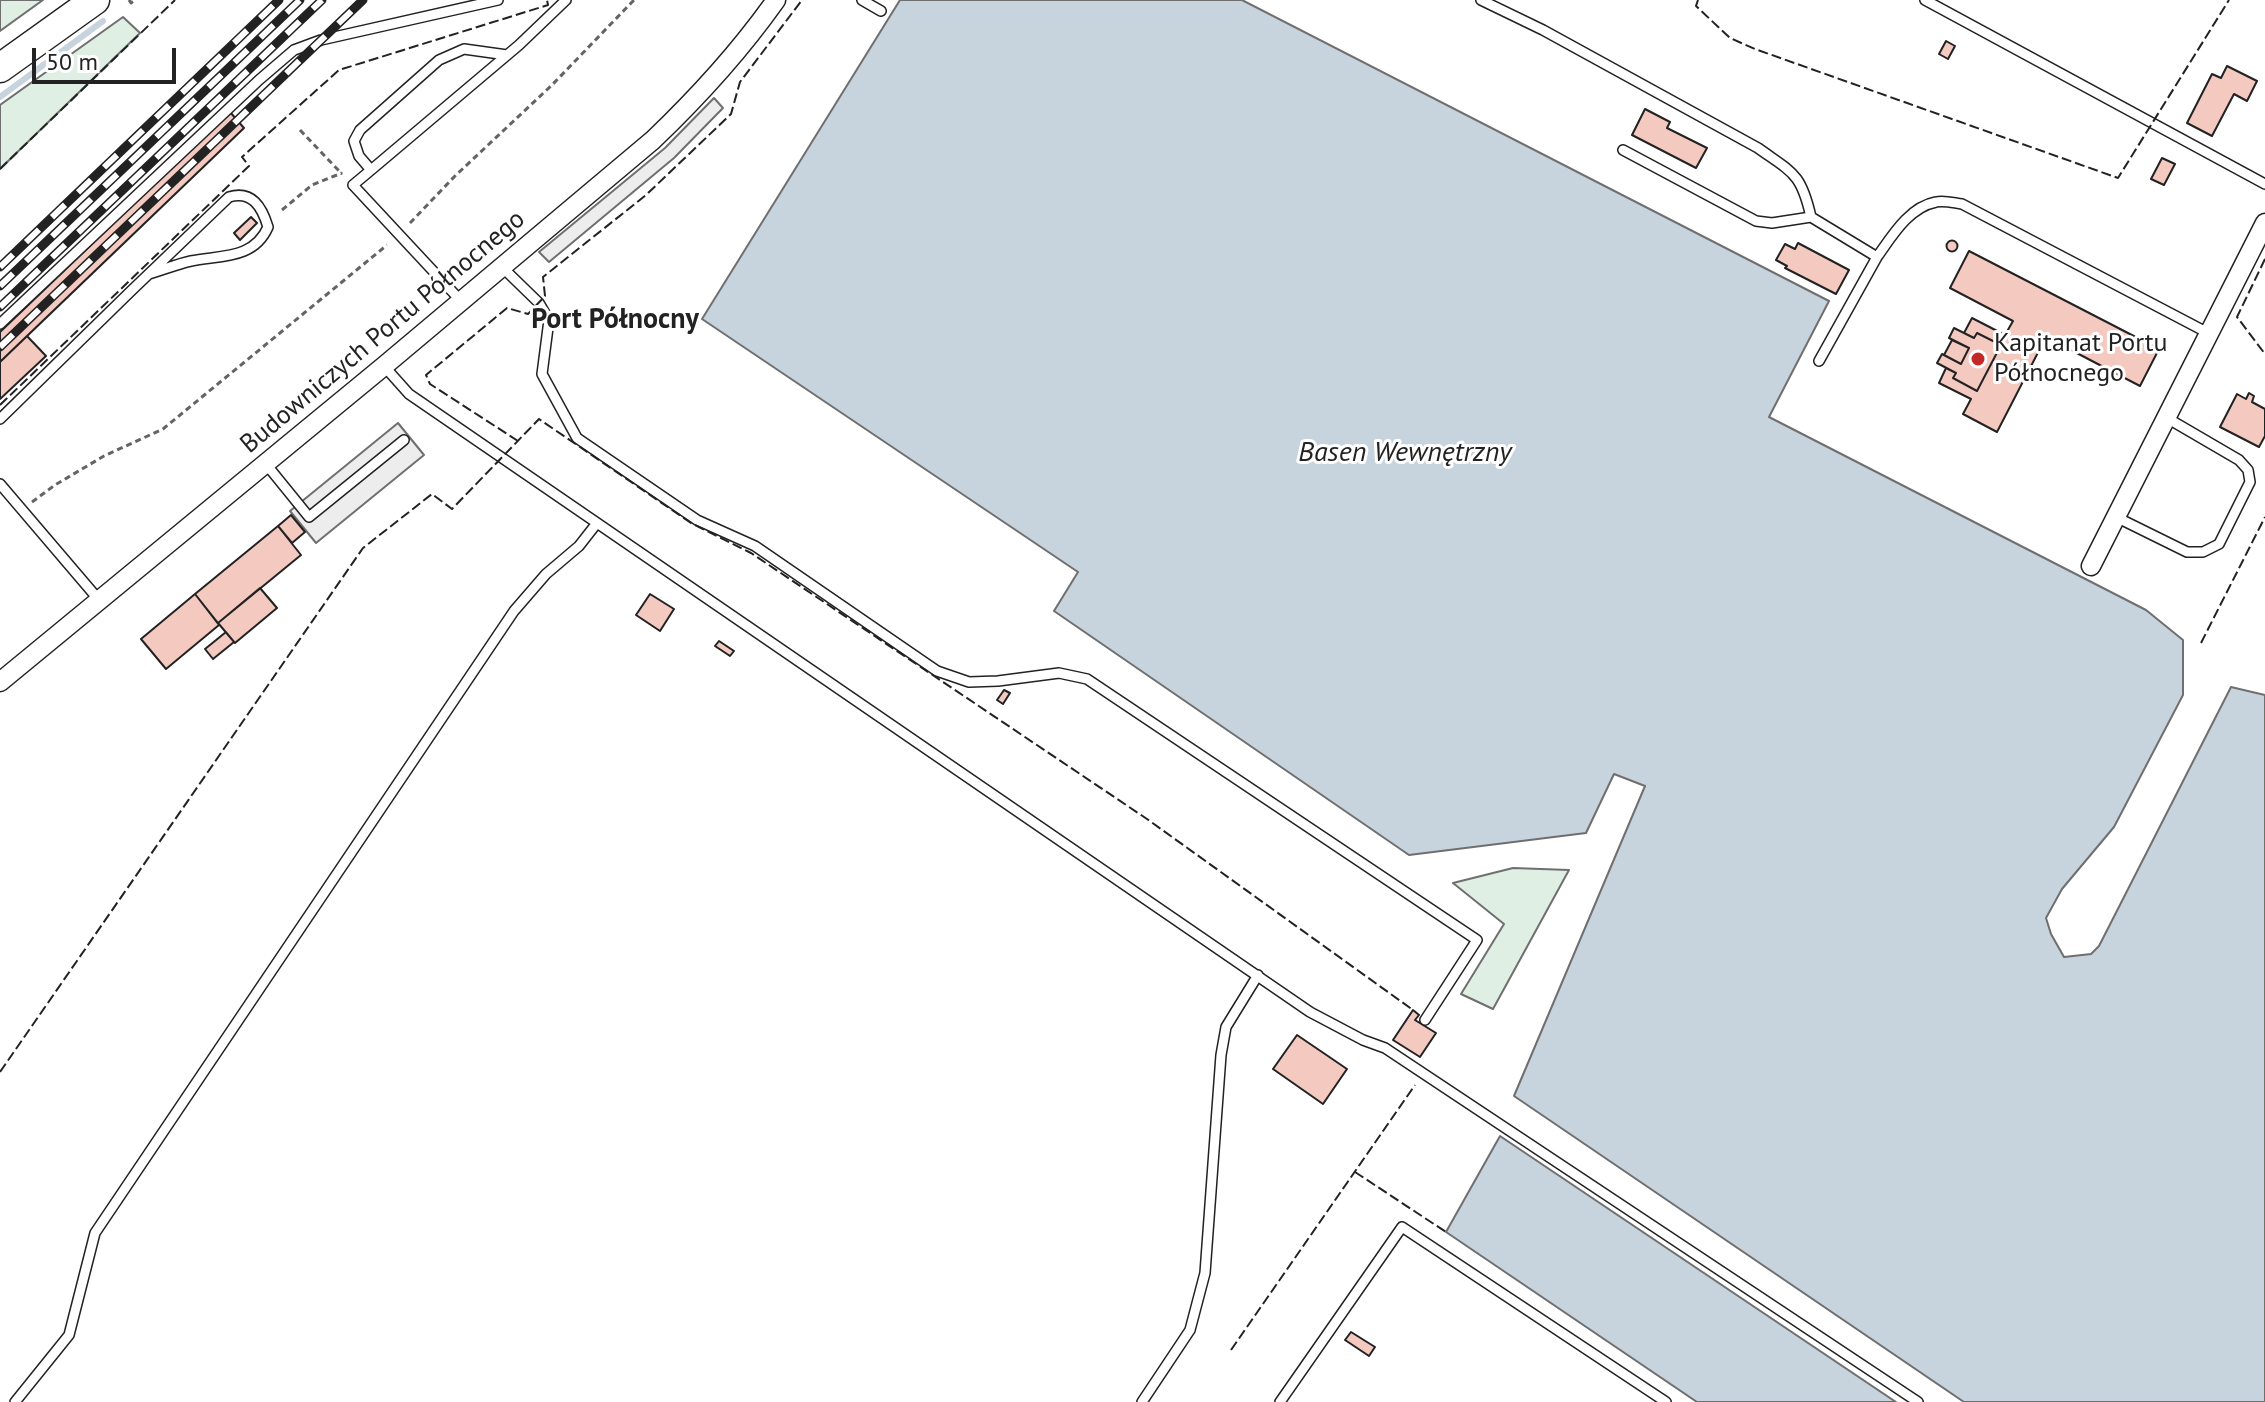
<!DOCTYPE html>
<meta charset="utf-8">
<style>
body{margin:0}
#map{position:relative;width:2265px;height:1402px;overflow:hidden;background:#fff;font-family:"PT Sans",sans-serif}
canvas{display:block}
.scale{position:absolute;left:32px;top:48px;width:144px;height:36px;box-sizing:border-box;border:4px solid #222;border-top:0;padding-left:10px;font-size:24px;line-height:28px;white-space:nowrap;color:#222;-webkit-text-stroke:6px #fff;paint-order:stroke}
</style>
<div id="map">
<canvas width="2265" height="1402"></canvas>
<div class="scale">50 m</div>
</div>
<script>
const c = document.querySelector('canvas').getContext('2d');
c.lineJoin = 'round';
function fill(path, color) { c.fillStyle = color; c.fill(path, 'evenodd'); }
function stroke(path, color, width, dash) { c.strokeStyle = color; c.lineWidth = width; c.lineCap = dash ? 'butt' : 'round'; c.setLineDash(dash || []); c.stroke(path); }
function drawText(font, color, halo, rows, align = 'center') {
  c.font = font + ' "PT Sans",sans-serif'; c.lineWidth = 6; c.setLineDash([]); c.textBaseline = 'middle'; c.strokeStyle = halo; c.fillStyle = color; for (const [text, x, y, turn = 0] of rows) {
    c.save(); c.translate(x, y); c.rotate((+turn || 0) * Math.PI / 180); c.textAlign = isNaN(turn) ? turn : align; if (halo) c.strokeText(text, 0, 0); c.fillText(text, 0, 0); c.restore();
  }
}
const green = new Path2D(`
 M0,0H43L0,31Z
 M123,17L140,33L0,169V105Z
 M1513,868L1569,870L1493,1009L1461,994L1504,924L1453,883Z`);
fill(green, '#e0efe3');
stroke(green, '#6f6f6f', 2);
const parking = new Path2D(`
 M714,98L723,108L674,158L549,262L539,252L665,148Z
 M398,423L424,455L316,543L290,511Z`);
fill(parking, '#ededed');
stroke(parking, '#6f6f6f', 2);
const water = new Path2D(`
 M900,0H1242L1829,301L1769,417L2146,610L2183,640V695L2114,827L2062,889L2046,918L2051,934L2064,957L2091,954L2099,946L2231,687L2265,695V1402H1964L1514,1096L1645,786L1614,774L1586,833L1409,855L1054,611L1078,572L702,319Z
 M1500,1136L1896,1402H1697L1446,1232Z`);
fill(water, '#c7d3dd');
stroke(water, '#6f6f6f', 2);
stroke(new Path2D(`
 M0,97L103,21`), '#c7d3dd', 6);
const building = new Path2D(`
 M1946,41L1955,46L1948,59L1939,54Z
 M2227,66L2257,81L2247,101L2234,94L2212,136L2187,123L2212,74L2221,78Z
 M1645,109L1670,122L1667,128L1707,148L1696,168L1632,135Z
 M230,112L244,128L0,362V332Z
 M2162,158L2175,164L2164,185L2151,179Z
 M251,217L257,223L240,240L234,233Z
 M1946.5 246a5.5 5.5 0 1 1 11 0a5.5 5.5 0 1 1-11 0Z
 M1798,243L1849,270L1836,294L1785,268L1787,266L1776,260L1785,244L1795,249Z
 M1969,251L2159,349L2140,386L2046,337L1997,432L1963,414L1971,399L1939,383L1946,368L1956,373L1953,378L1977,391L2001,345L1977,333L1974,338L1964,333L1972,318L2005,335L2013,321L1950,288Z
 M1954,328L1974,338L1977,333L2001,345L1977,391L1953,378L1956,373L1937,363L1942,354L1961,364L1969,348L1949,338Z
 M27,336L46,356L0,399V362Z
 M1952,340L1969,348L1961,364L1944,355Z
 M2249,393L2254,396L2252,402L2265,409V436L2259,447L2220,427L2237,394L2246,399Z
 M291,515L305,532L292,543L278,526Z
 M278,526L301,555L218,623L195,594Z
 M260,588L277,608L235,643L218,623Z
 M195,594L219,625L166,669L141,639Z
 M650,594L674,609L660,631L636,615Z
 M226,632L234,642L213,659L205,649Z
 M719,641L734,651L730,656L715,646Z
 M1004,690L1010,693L1003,704L997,700Z
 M1413,1010L1419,1015L1415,1020L1436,1033L1420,1057L1393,1040Z
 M1297,1035L1347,1069L1323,1104L1273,1069Z
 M1351,1332L1375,1347L1369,1356L1345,1340Z`);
fill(building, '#f3c9c0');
stroke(building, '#222', 2);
const service = new Path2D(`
 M862,0L881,11
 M1481,0L1543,30L1758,148C1793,173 1801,173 1811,217
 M1925,0L2265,184
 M507,55L464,49L439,60L360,130L354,141L359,156L371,170L519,45L566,0
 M1623,150L1756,221L1772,223L1811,217L1877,257L1819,361
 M371,170L353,185L461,301
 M1877,257C1892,236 1909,207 1936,202C1944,200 1954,203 1962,204L2210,334
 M502,267L539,303L549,320L542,374L577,438L697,520L755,546L937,671L969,682L998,681L1059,673L1087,679L1477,940L1425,1020
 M0,324L259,80L294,50L321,40L498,0
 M384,366L409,394L1310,1012L1363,1040L1385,1048L1918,1402
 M0,419L131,291L229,197C252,190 262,207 268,227C254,259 222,255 191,261C177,264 163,270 149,274
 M266,464L309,517L404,440
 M0,484L99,600
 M2116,517L2187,552H2203L2219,544L2250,482L2248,470L2239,460L2167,418
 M15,1402L69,1335L95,1233L514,611L546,574L579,546L597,523
 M1142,1402L1190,1330L1205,1273L1221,1055L1226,1027L1258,975
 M1280,1402L1402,1227L1666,1402`);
const minor = new Path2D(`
 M2091,566L2265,223
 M0,682L384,366L653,140C698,97 740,51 776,0`);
const trunk = new Path2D(`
 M0,68L95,0`);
stroke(service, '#222', 12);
stroke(minor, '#222', 21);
stroke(trunk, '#222', 31);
stroke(new Path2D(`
 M129,0L131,3L135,0
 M300,130L342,174
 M282,210L312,185L342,173
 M410,223L455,176L552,85L634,0
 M32,502L55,485L104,456L163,429L387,245`), '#646464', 3, [6, 4]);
stroke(service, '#fff', 9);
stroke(minor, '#fff', 18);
stroke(trunk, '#fff', 28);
const rail = new Path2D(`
 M0,267L279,0
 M0,286L300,0
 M0,307L322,0
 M0,347L363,0`);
stroke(rail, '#222', 9);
stroke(rail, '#fff', 6, [18]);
stroke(new Path2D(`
 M1698,0L1696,6L1730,38L1755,49L2118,178L2229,0
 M0,169L175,0
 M2265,259L2237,317L2265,354
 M0,405L249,166L242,157L339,70L548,5L547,0
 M518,441L430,384L426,375L507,308L528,314L545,296L543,277L646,195L731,114L740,82L802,0
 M2201,643L2265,517
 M0,1072L363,548L432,494L452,509L539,419L691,523L751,553L1147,819L1413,1010
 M1355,1172L1446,1232
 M1231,1350L1415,1085`), '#222', 2, [10, 4]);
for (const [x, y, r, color] of [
 [1978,359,8,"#c62828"]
]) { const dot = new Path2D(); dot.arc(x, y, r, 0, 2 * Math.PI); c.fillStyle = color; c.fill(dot); stroke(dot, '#fff', 3); }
drawText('26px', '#222', '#fff', [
 ["Budowniczych Portu Północnego",383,332,-40]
]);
drawText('26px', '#222', '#fff', [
 ["Kapitanat Portu",1994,344],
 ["Północnego",1994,374]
], 'left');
drawText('bold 28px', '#222', '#fff', [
 ["Port Północny",615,320]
]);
drawText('italic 28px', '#222', '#fff', [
 ["Basen Wewnętrzny",1405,453]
]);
</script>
